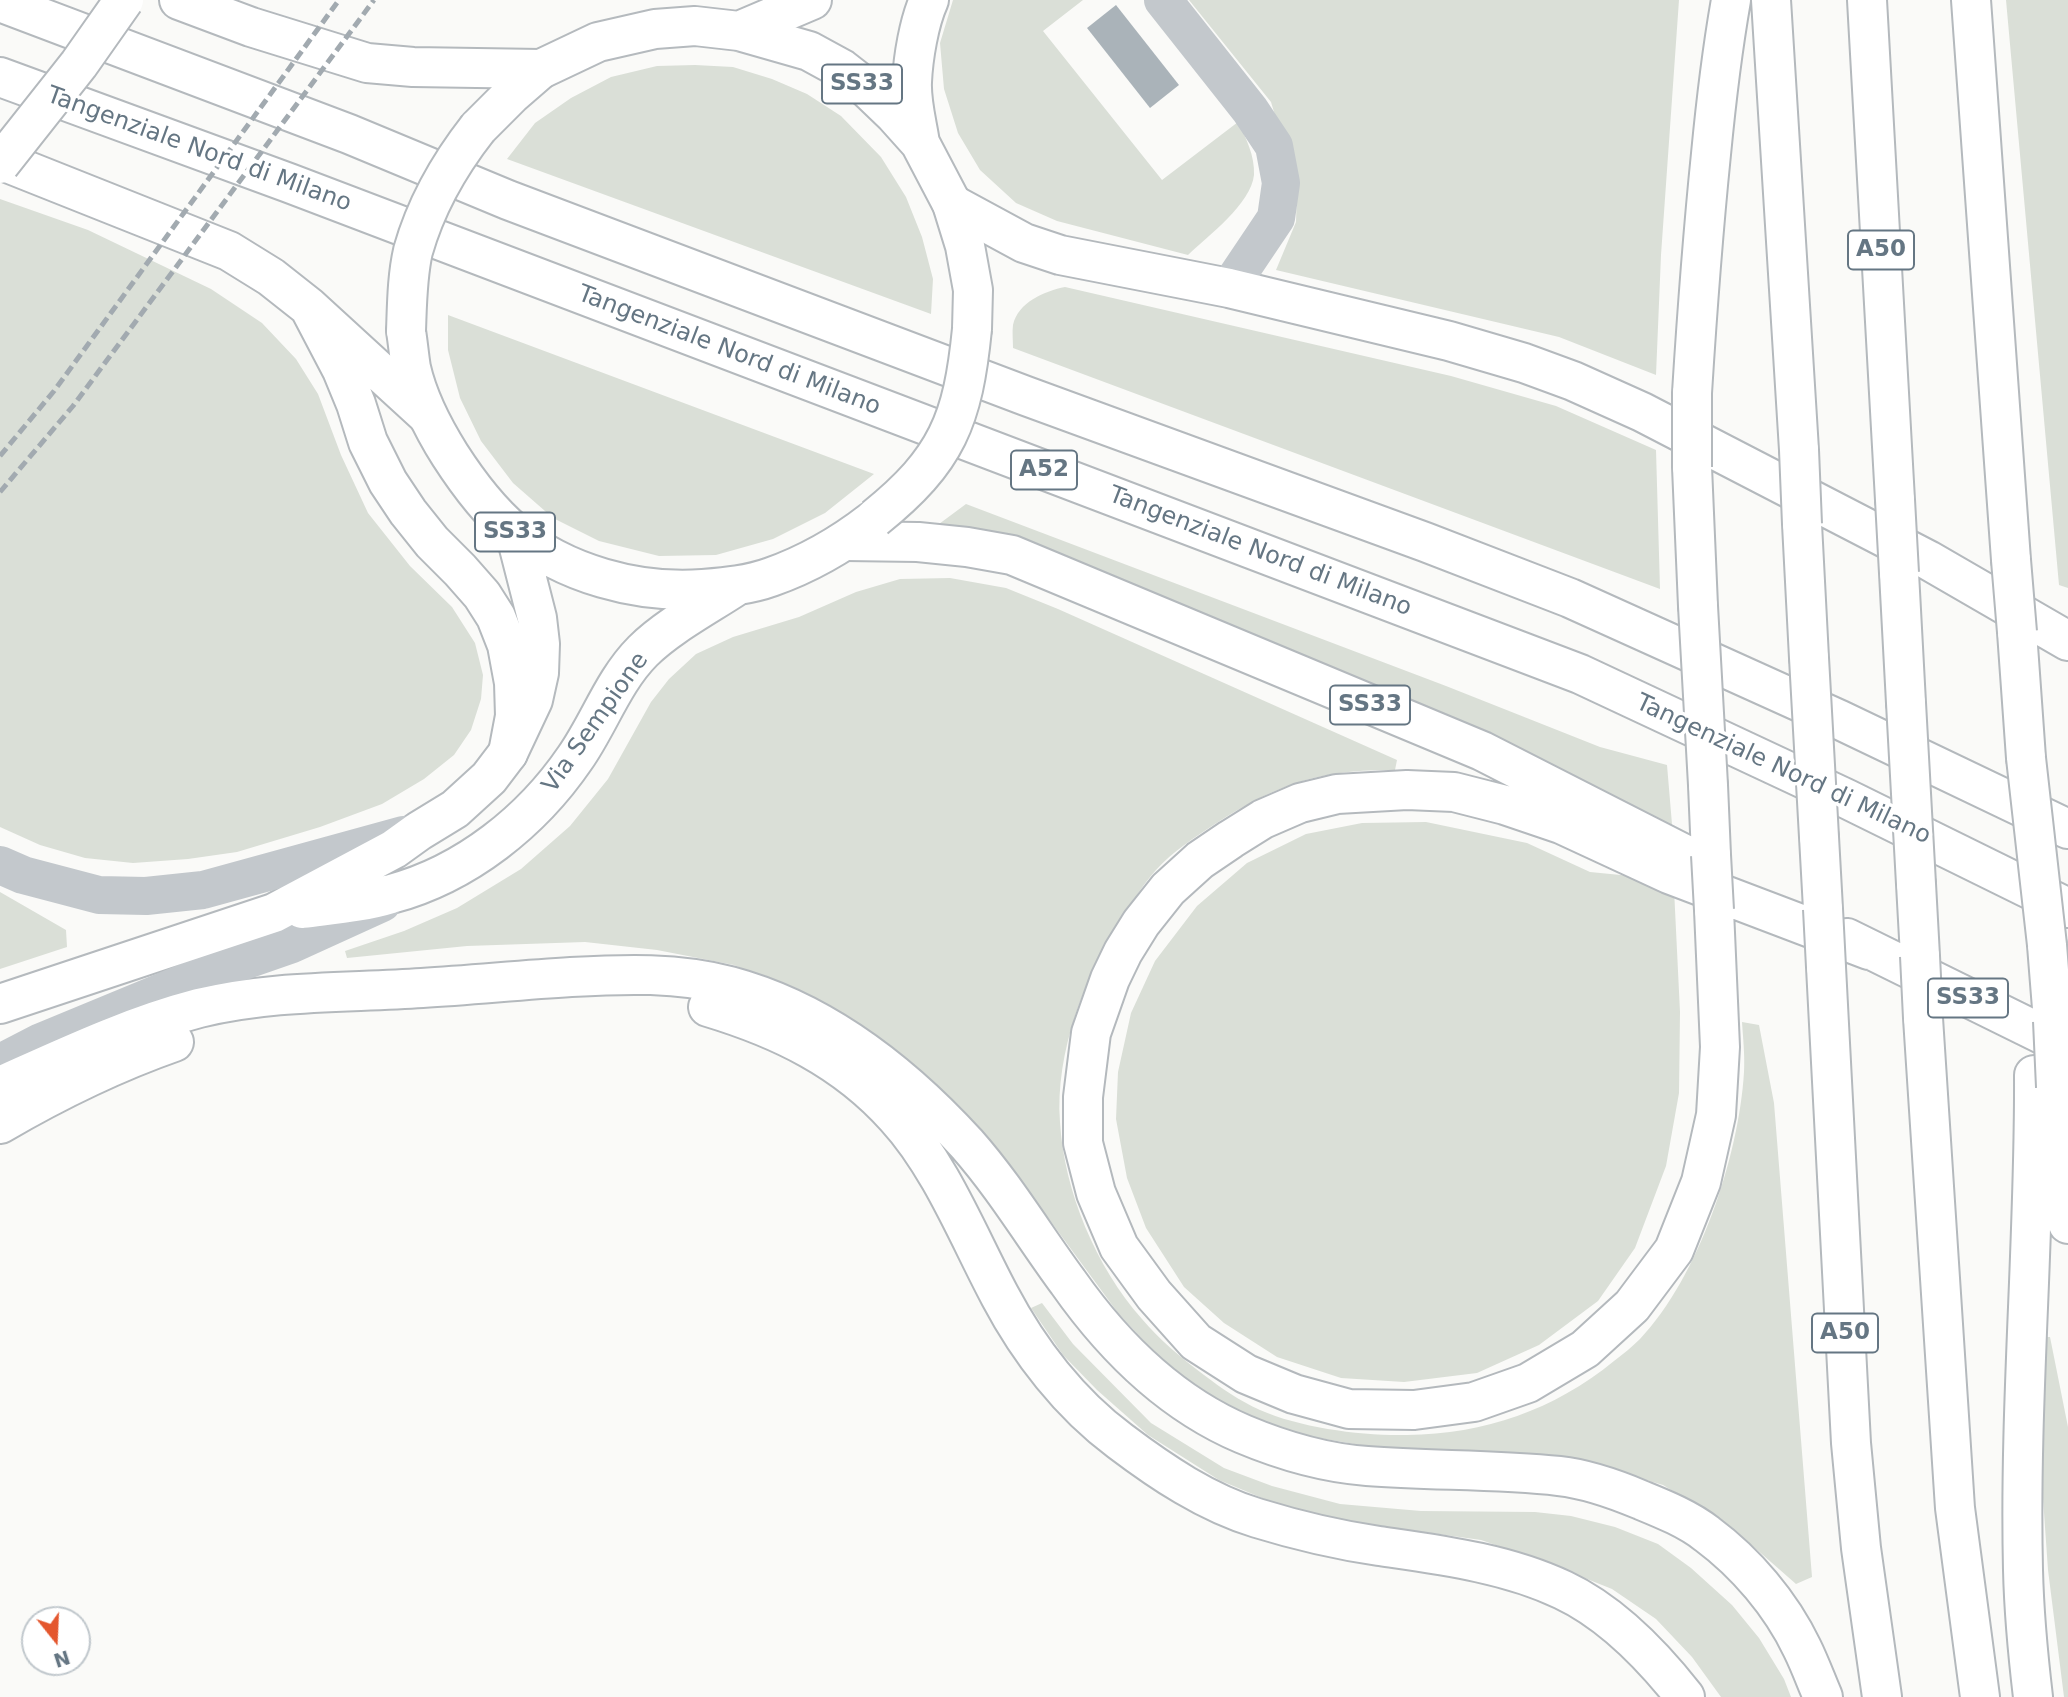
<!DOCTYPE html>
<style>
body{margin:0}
#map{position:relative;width:2068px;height:1697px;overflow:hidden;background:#fafaf8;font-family:"DejaVu Sans",sans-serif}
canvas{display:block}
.north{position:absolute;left:21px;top:1606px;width:70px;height:70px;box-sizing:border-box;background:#fff;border:2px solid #c1c8cd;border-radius:50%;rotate:162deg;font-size:19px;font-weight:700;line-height:28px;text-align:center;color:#657683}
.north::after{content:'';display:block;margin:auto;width:24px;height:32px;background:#e4572e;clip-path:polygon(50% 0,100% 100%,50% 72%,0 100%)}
</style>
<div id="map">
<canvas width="2068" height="1697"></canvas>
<div class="north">N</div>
</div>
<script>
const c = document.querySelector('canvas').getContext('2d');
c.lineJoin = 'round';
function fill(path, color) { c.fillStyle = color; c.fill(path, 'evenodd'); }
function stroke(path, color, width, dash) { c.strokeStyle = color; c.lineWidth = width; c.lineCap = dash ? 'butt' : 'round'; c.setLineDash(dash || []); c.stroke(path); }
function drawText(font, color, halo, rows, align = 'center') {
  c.font = font + ' "DejaVu Sans",sans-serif'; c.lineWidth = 7; c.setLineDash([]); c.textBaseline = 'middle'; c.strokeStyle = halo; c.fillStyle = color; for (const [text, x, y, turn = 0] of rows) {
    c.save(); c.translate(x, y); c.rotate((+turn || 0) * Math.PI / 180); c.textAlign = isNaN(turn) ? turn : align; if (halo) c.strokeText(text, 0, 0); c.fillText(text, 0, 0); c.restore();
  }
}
fill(new Path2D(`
 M953,0H1083L1043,31L1162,180L1238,122C1246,138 1255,156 1254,175C1251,204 1208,236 1188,255L1057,221L1016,203L980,170L958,133L944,89L940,43Z
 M1189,0H1679L1661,255L1656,375L1559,337L1276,270L1296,222L1297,188L1271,102Z
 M2006,0H2068V588L2059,585Z
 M695,65L733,67L772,79L807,94L841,116L881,157L906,197L922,237L933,279L931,314L507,159L535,123L571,98L611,77L657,66Z
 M0,199L88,230L211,289L262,323L296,359L318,394L341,455L368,513L410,566L452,607L475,643L483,675L481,699L471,730L454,755L424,779L382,804L320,827L237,852L188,859L133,863L85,858L40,845L0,827Z
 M1065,287L1451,376L1556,406L1656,450L1660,589L1013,348C1013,340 1012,332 1013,325C1018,302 1045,291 1065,287Z
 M448,315L874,474L825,513L773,539L716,555L659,556L599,541L553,518L513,483L481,441L460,398L448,350Z
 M966,504L1446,686L1600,747L1667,765L1673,836L980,532L939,524Z
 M950,578L1006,588L1058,609L1397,760L1395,770C1320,769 1277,784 1215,824C1195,837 1172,852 1156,870C1143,884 1133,902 1122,918C1085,975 1055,1053 1060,1122C1064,1191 1096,1267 1142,1319C1160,1340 1181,1358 1204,1375C1221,1388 1240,1401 1260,1410C1301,1428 1362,1436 1407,1435C1485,1434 1554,1410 1614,1361C1623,1354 1632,1347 1640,1339C1699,1277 1739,1156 1744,1072C1745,1055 1743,1038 1742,1022L1759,1025L1774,1103L1812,1577L1796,1584L1731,1527L1663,1485L1588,1463L1395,1451L1302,1435L1240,1412L1193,1384L1155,1353L1118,1313L1043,1211L970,1119L917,1067L863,1027L798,991L734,965L657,950L585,942L467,946L347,958L345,951L404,931L457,908L521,869L570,826L608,779L651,702L669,679L696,654L733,637L799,617L856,592L900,579Z
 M1426,822L1527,843L1590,872L1641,877L1674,889L1680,1012L1679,1093L1666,1166L1635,1248L1598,1301L1539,1345L1477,1373L1404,1382L1341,1378L1277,1357L1224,1323L1184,1287L1146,1228L1127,1178L1116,1119L1118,1072L1131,1013L1155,961L1197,906L1247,863L1306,834L1362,823Z
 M0,892L66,930L67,947L0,969Z
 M1042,1303L1073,1344L1151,1423L1224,1468L1272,1486L1340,1504L1421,1511L1535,1512L1571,1516L1615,1527L1658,1544L1691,1568L1732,1605L1759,1638L1784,1679L1791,1697H1721L1692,1657L1656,1619L1612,1589L1542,1561L1481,1540L1338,1520L1267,1500L1219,1480L1148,1435L1097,1390L1063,1355L1031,1308Z
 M2044,1337H2050L2068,1427V1697H2064L2048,1570L2042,1484Z`), '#dadfd7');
fill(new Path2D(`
 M1116,5L1179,85L1150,108L1087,28Z`), '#aab3b9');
const major = new Path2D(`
 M739,31L812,0
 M478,128L511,95L541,69L598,42L655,29L695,26L739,31L809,51L842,69L869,90L894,114L920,143L952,204L965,246L973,290L972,329
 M920,143C917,123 911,102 912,82C913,58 919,22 929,0
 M406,331C408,343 409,356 411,368C418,399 433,428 450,455C468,483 488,510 514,532C564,574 638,594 703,589C726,587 749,585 771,577C808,564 841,545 872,521
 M302,909C332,905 362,903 391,894C466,874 532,821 575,758C599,724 613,681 643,651C667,627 706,606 735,587
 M0,1004L274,913L394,849L419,831L455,809L489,778L508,753L533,700L539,673L540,644L537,618L515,532`);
const highway = new Path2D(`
 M179,0L251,27L367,63L413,67L541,69
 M1771,0L1799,450
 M1867,0L1895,500
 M1971,0L2011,560
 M0,2L349,134L508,200L1026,396L1425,542L1570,598L1840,720L2068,829
 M0,77L289,183L1580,674L1847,799L2068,908
 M0,160L229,251L271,277L309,307L427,415
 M952,204L1024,243L1060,255L1229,288L1449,341L1524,363L1573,381L1642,412L1928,560L2068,641
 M309,307L342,370L356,404L368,442L388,482L408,512L432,542L460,570L482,595L496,617L507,645L514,683L515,716L508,753
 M1692,393C1697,313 1703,233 1711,154C1716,102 1722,51 1731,0
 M1692,467L1698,606
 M1802,524L1809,658
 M846,541L918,542L967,547L1012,555L1482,751L1682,853
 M1899,573L1906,703
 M2017,632L2026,758
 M1708,785L1711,855
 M1819,837L1823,909
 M1916,884L1920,956
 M1714,910L1720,1047L1716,1115L1701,1182L1674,1250L1632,1306L1585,1349L1528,1383L1474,1402L1414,1410L1349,1409L1294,1394L1246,1374L1196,1342L1154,1295L1119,1247L1096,1193L1083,1143V1097L1091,1033L1110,979L1123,952L1141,923L1168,889L1200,860L1231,839L1263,819L1300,803L1337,794L1407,790L1454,792L1505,805L1561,824L1669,874L1869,950
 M1847,938L2068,1047
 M2047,945L2053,1021
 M1826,967L1851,1443L1861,1548L1882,1697
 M708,1007C781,1029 845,1060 896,1117C941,1166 969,1238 1000,1296C1029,1351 1070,1404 1120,1441C1161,1472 1207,1503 1257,1518C1296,1530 1338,1540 1379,1546C1441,1555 1506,1563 1563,1590C1612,1613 1652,1655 1685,1697
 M1923,1018L1955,1508L1980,1697
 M0,1086C65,1057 130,1026 199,1008C272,990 347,993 422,988C472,985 521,980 571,977C624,974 678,972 730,986C823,1011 903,1074 967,1144C1005,1187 1034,1236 1068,1282C1113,1346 1170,1403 1243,1434C1281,1450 1326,1463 1367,1466C1431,1471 1495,1469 1559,1476C1587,1479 1615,1489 1641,1500C1663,1509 1688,1519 1707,1534C1746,1563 1781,1604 1802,1648C1810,1664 1816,1681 1823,1697
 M2057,1111L2059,1154L2068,1224
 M0,1124C55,1092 114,1063 174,1042
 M2033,1697C2028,1655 2024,1612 2023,1570C2019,1405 2035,1240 2034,1075`);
stroke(major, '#b5babe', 42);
stroke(highway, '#b4b9bd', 42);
stroke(new Path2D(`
 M1163,0L1250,110L1274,146L1281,183L1276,218L1229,288
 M0,865L23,875L99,895L146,896L203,890L403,835
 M0,1063L41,1042L203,975L292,944L382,903`), '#c3c8cc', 38);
stroke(major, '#fff', 38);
stroke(highway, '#fff', 38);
stroke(new Path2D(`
 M0,456L54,391L339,0
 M0,492L73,406L374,0`), '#a2aab0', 5, [10, 5]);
const majorBridge = new Path2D(`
 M406,331C407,305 407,277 413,251C426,205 449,165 478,128
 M875,518C947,460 963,420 972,329`);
const highwayBridge = new Path2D(`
 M0,164L79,64L124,0
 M1799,450L1802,524
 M1692,467V393
 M1895,500L1899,573
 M2011,560L2017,632
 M1698,606L1708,785
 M1809,658L1819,837
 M1906,703L1916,884
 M2026,758L2047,945
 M1711,855L1714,910
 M1823,909L1826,967
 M1920,956L1923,1018
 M2053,1021L2056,1087`);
stroke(majorBridge, '#b5babe', 42, []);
stroke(highwayBridge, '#b4b9bd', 42, []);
stroke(majorBridge, '#fff', 38);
stroke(highwayBridge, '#fff', 38);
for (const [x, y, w] of [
 [862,84,80],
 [1881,250,66],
 [1044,470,66],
 [515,532,80],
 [1370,705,80],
 [1968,998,80],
 [1845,1333,66]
]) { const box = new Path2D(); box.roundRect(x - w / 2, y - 19.5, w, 39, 5); c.fillStyle = '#fff'; c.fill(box); stroke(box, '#657683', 2); }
drawText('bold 23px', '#657683', null, [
 ["SS33",862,84],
 ["A50",1881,250],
 ["A52",1044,470],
 ["SS33",515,532],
 ["SS33",1370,705],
 ["SS33",1968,998],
 ["A50",1845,1333]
]);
drawText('24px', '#657683', '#fff', [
 ["Tangenziale Nord di Milano",199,150,20],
 ["Tangenziale Nord di Milano",729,351,21],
 ["Tangenziale Nord di Milano",1260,552,21],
 ["Via Sempione",596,723,-55],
 ["Tangenziale Nord di Milano",1783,770,25]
]);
</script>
